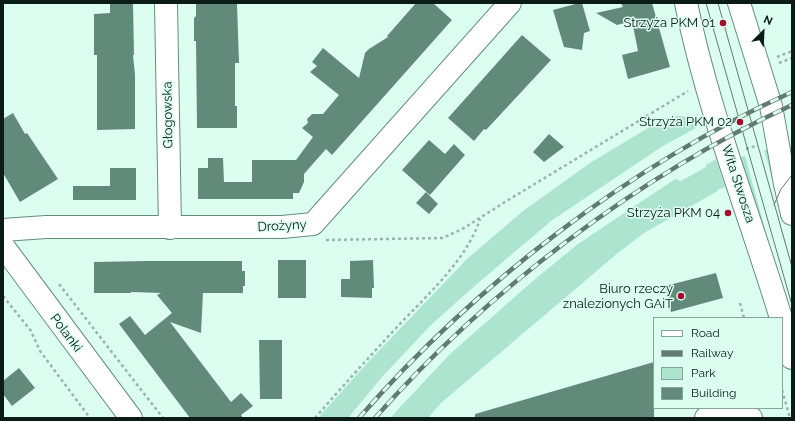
<!DOCTYPE html>
<meta charset="utf-8">
<style>
body{margin:0}
#map{position:relative;width:795px;height:421px;overflow:hidden;background:#dcfef0;font-family:Raleway,sans-serif}
canvas{display:block}
.frame{position:absolute;inset:0;border:4px solid #0b1b16;pointer-events:none}
.legend{position:absolute;left:653px;top:317px;width:130px;height:92px;box-sizing:border-box;background:#dcfef0;border:1px solid #88a399;margin:0;padding:5px 7px;list-style:none;font-size:12px;color:#0b1b16}
.legend li{display:flex;align-items:center;gap:8px;height:20px}
.legend b{width:20px;border:1px solid #88a399}
.north{position:absolute;left:743px;top:12px;width:40px;height:40px;-webkit-text-stroke:3px #dcfef0;paint-order:stroke;rotate:24deg;font-size:11px;font-weight:700;line-height:16px;text-align:center;color:#0b1b16}
.north::after{content:'';display:block;margin:auto;width:14px;height:18px;background:#0b1b16;clip-path:polygon(50% 0,100% 100%,50% 72%,0 100%)}
</style>
<div id="map">
<canvas width="795" height="421"></canvas>
<div class="frame"></div>
<ul class="legend">
<li><b style="height:5px;background:#fff"></b>Road</li>
<li><b style="height:5px;background:#627a71"></b>Railway</li>
<li><b style="height:11px;background:#ade4cf"></b>Park</li>
<li><b style="height:11px;background:#628a7b"></b>Building</li>
</ul>
<div class="north">N</div>
</div>
<script>
const c = document.querySelector('canvas').getContext('2d');
c.lineJoin = 'round';
function fill(path, color) { c.fillStyle = color; c.fill(path, 'evenodd'); }
function stroke(path, color, width, dash) { c.strokeStyle = color; c.lineWidth = width; c.lineCap = dash ? 'butt' : 'round'; c.setLineDash(dash || []); c.stroke(path); }
function drawText(font, color, halo, rows, align = 'center') {
  c.font = font + ' Raleway,sans-serif'; c.lineWidth = 3; c.setLineDash([]); c.textBaseline = 'middle'; c.strokeStyle = halo; c.fillStyle = color; for (const [text, x, y, turn = 0] of rows) {
    c.save(); c.translate(x, y); c.rotate((+turn || 0) * Math.PI / 180); c.textAlign = isNaN(turn) ? turn : align; if (halo) c.strokeText(text, 0, 0); c.fillText(text, 0, 0); c.restore();
  }
}
fill(new Path2D(`
 M678,116L690,117L696,128L663,146L551,221L470,290L430,326L382,377L348,418H318L369,361L467,259L523,211L590,163L663,119Z
 M772,149L775,189L764,150Z
 M745,156L770,247L767,248L736,158Z
 M716,159L725,187L719,189L716,192L644,233L619,252L441,403L428,418H390L450,354L534,280L578,244L675,179L681,181L706,167V165Z`), '#ade4cf');
fill(new Path2D(`
 M110,3H133L134,55H133L135,75V129L97,130V55H94V14L110,13Z
 M196,3H237L239,63H235V106H237V128H197L196,41H194V18L196,16Z
 M416,3H433L452,20L332,155L326,149L304,174V182L299,193H293V199H198V168H208V158H223L224,182H252V160H296L313,137L302,128L308,123L307,119L312,114H323L339,95L310,72L317,66L312,62L323,48L359,78L365,53L369,49L388,37L387,36Z
 M579,3H582L590,31L584,33L582,50L564,47L553,10Z
 M621,3H652L670,67L628,79L622,55L638,51L632,21L617,25L596,13L623,7Z
 M522,35L551,60L486,130L484,129L474,141L448,118Z
 M13,113L25,134L27,133L58,179L20,202L3,173V119Z
 M549,134L564,147L544,162L533,152Z
 M429,140L445,154L454,144L465,155L430,195L402,170Z
 M110,168H136V200H73V186H110Z
 M426,192L438,204L429,214L416,203Z
 M278,260H306V298H278Z
 M373,260L374,288H372V298L341,297V279H350V261Z
 M147,261H242V271H245V286H243V293H203L201,333L170,322L231,402L241,393L253,406L241,415L243,418H190L119,324L130,316L145,335L172,313L157,295L161,293L131,292V293H94V262Z
 M716,273L723,298L671,312L665,286Z
 M259,340H282V399H260Z
 M654,362V418H475V414Z
 M19,368L35,388L12,406L3,394V381Z`), '#628a7b');
const minor = new Path2D(`
 M166,3L170,228
 M686,3C708,111 749,213 781,318
 M739,3L771,106L785,184L792,214
 M3,230L46,227H282L313,224L510,3
 M3,246L131,418
 M782,322L792,358
 M706,418C724,413 734,406 751,418`);
stroke(minor, '#648c7d', 24);
stroke(new Path2D(`
 M777,57L792,51
 M779,63L792,58
 M746,149L758,145
 M326,240L443,238L464,228L505,202L688,91
 M59,284L163,418
 M3,296L31,331L40,351L90,418
 M740,303L744,318
 M782,390L790,418
 M315,418C342,387 369,357 397,327C426,296 467,260 480,219`), '#99b5aa', 2.5, [3, 3]);
stroke(minor, '#fff', 22);
stroke(new Path2D(`
 M706,3L792,305
 M718,3L792,267
 M774,205L781,189L792,175`), '#627a71', 1);
const rail = new Path2D(`
 M359,418C476,284 630,165 792,92
 M375,418C487,291 638,176 792,105`);
stroke(rail, '#627a71', 4.5);
stroke(rail, '#dcfef0', 3, [9]);
for (const [x, y, r, color] of [
 [723,23,4,"#a60b2b"],
 [740,122,4,"#a60b2b"],
 [728,213,4,"#a60b2b"],
 [681,296,4,"#a60b2b"]
]) { const dot = new Path2D(); dot.arc(x, y, r, 0, 2 * Math.PI); c.fillStyle = color; c.fill(dot); stroke(dot, '#dcfef0', 1.5); }
drawText('13px', '#0b1b16', '#dcfef0', [
 ["Strzyża PKM 01",715,23],
 ["Strzyża PKM 02",732,122],
 ["Strzyża PKM 04",720,213],
 ["Biuro rzeczy",673,289],
 ["znalezionych GAiT",673,304]
], 'right');
drawText('13px', '#0b1b16', '#dcfef0', [
 ["Głogowska",168,115,-91],
 ["Wita Stwosza",738,184,72],
 ["Drożyny",282,226,-3],
 ["Polanki",66,333,53]
]);
</script>
